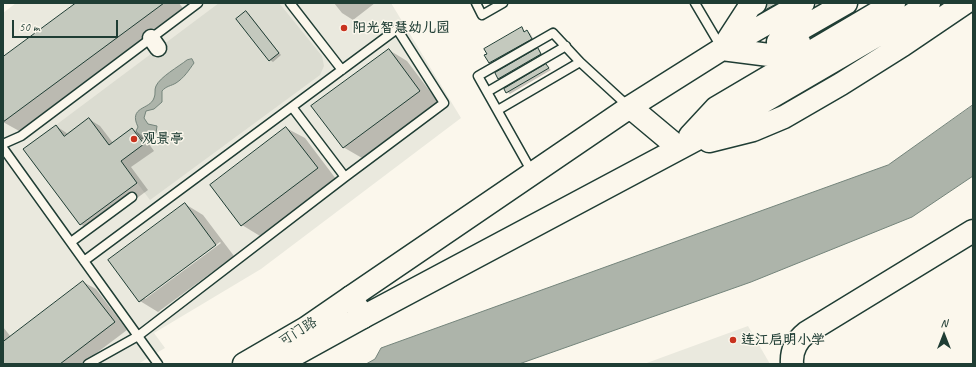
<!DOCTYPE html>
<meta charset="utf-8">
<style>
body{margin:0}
#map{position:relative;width:976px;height:367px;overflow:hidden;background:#fbf7ec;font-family:Caveat,sans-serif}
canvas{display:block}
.frame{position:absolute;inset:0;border:4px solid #1f3d34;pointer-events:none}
.north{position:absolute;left:924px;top:315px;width:40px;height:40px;-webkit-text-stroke:3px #fbf7ec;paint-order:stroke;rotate:0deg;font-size:11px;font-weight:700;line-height:16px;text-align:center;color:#1f3d34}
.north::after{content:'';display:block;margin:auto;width:14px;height:18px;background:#1f3d34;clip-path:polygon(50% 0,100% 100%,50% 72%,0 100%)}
.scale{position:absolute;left:12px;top:20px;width:106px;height:18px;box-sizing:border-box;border:2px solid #1f3d34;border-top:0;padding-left:5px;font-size:12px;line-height:14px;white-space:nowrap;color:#1f3d34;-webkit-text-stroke:3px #fbf7ec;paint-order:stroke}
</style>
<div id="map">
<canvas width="976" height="367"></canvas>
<div class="frame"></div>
<div class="north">N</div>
<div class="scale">50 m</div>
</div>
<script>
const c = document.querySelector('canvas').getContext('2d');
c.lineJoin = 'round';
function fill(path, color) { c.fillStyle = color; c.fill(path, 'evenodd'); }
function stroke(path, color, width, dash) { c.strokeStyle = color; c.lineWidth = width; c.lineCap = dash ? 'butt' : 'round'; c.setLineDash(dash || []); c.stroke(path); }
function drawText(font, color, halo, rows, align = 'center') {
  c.font = font + ' Caveat,"LXGW WenKai TC",sans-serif'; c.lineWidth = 3; c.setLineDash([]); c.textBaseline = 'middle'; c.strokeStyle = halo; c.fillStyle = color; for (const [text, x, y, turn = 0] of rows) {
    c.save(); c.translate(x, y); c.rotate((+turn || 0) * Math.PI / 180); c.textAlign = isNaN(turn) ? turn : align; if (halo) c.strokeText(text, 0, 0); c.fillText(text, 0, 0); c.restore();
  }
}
fill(new Path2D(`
 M16,3H391L461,118L261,269L154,333L165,348L138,364H3V13Z
 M748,326L770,364H644L674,353Z`), '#eae9de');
fill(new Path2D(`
 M219,3H279L322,56L324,66L320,75L150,200L89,118L64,136L56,125Z`), '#dbdcd1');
const water = new Path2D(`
 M192,59L194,63C189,70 184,78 176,83C171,86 166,86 162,91V102L154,109L146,111L144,118L148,124L157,126L156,133L146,134L142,139L136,131L138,127C128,106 150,110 154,98C156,94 154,90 156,86C160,77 178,67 187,60Z
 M973,105V176L912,217L751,282L519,364H366L375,359L381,348L888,165Z`);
fill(water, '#adb4aa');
stroke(water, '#74847b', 1);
fill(new Path2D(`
 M77,3H179L185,11L21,132L3,122V58Z
 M334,3H375L353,20L342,13Z
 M768,3H783L768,11L766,10Z
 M816,3H826L818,8L816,6Z
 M246,12L249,14L281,55L273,62L270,60Z
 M522,29L526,32H527L530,33L534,40L493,64L490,62L486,55Z
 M538,49L540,51L543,56L502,80L499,78Z
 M389,50L407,61L438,102L362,158L343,147Z
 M546,65L551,70L510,94L507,92Z
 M89,119L100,126L113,143L132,129L143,136L154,151L131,167L148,190L92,231L80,224L56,126L68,134Z
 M286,128L305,138L336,179L260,236L242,225L211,185Z
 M185,204L203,215L234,256L158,312L140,301ZM220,242L221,243L145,299V297Z
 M83,282L96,289L127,330L82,364H3V327L11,337Z`), '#0003');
const building = new Path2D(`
 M76,3H164L3,122V57Z
 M767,3H778L765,10Z
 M246,11L279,53L269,61L236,19Z
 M522,27L524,32L527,30L532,39L489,63L484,55L487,54L484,49Z
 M538,48L541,54L498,79L495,73Z
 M389,49L420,91L343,148L311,106Z
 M546,64L549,68L506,93L504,89Z
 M89,118L109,145L132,128L144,144L121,161L137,183L80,225L23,149L56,125L64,136Z
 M286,127L318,168L241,226L210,185Z
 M185,203L216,245L139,302L108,260Z
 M83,281L115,322L60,364H3V342Z`);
fill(building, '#c4c9be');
stroke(building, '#1f3d34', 1);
const lane = new Path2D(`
 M290,3L342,70
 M476,3L482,15L503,3
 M695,3L721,47
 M487,92L566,46
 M292,107L345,177
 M498,110L580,62
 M3,144L21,136L198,3
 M3,148L158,364
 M532,172L478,76L553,33L580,62L629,107
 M71,242L132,197
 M84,261L397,29L444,103L345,177L138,336L88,364`);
const street = new Path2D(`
 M151,38L158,48`);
const secondary = new Path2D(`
 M244,364L306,328L351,297
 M278,364L363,317
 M792,364C791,351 796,341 806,333L973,231`);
const highway = new Path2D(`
 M803,3L722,49L630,107L351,297L363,317L725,124L907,18L929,3
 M778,42L846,3
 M724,46L750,6L755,3
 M722,49L777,56L799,42
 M630,107L679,148
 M690,136L716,108L894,3
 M709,141L753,130L784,117L841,84L903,45L965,3`);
stroke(lane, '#1f3d34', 11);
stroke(street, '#1f3d34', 19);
stroke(secondary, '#1f3d34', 25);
stroke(highway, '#1f3d34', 25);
stroke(lane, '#fbf7ec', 8);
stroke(street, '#fbf7ec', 16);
stroke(secondary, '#fbf7ec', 22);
stroke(highway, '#fbf7ec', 22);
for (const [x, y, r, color] of [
 [344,28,4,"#c8321e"],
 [134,139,4,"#c8321e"],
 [733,340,4,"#c8321e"]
]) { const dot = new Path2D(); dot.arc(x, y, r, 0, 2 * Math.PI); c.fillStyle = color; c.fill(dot); stroke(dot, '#fbf7ec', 1.5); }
drawText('bold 14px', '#1f3d34', '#fbf7ec', [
 ["阳光智慧幼儿园",352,28],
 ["观景亭",142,139],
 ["连江启明小学",741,340]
], 'left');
drawText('14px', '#1f3d34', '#fbf7ec', [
 ["可门路",298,332,-32]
]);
</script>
